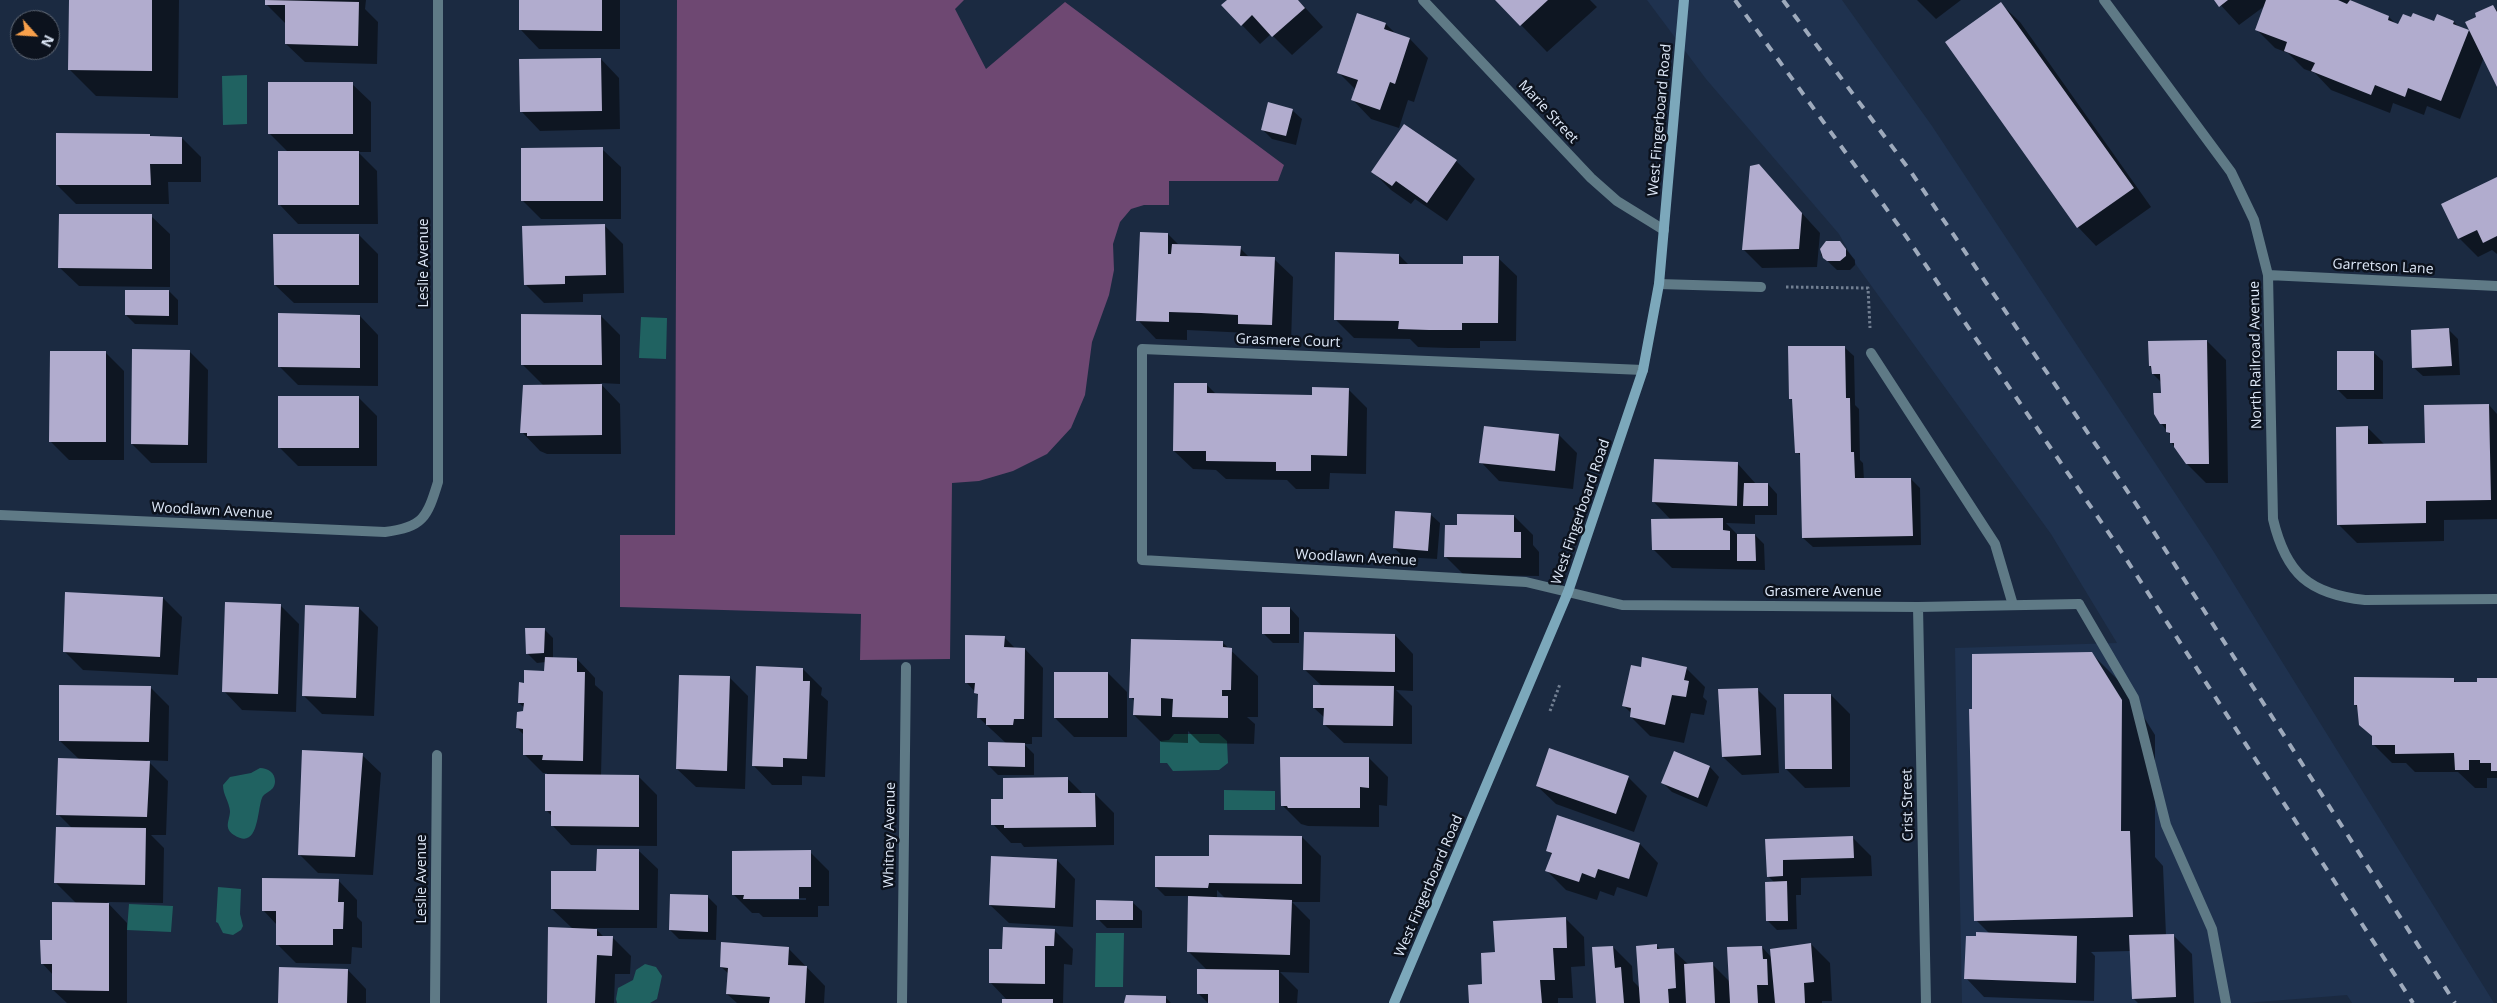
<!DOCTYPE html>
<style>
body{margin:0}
#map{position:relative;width:2497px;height:1003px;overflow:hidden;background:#1b2a41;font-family:"Open Sans",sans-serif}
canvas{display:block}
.north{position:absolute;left:10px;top:10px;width:50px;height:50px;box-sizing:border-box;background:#0c121d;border:1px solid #606875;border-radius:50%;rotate:116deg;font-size:14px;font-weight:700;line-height:20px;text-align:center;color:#dfe9f9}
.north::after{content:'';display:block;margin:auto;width:18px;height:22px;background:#f8a04b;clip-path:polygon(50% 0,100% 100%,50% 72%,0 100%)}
</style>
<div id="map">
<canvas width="2497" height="1003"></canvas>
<div class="north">N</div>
</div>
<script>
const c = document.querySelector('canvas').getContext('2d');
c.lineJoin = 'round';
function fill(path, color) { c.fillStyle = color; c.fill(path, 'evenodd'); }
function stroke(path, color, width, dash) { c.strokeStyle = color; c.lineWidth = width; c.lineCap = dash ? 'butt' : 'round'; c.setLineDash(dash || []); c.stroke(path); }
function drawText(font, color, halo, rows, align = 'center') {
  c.font = font + ' "Open Sans",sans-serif'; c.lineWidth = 5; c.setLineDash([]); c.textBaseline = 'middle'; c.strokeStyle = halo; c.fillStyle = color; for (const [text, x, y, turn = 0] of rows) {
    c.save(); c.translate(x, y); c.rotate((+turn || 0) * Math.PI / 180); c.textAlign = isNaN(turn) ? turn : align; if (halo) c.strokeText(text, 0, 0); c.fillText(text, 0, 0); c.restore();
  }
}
fill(new Path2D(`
 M1647,0H1842L1932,126L2212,549L2494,1003H2352L2347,995L2246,1003H1962L1955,648L2117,643L2051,534L1857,266L1839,234L1706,79Z`), '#1f324f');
fill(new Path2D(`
 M677,0H964L955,9L986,69L1065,2L1284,165L1278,181H1169V205H1144L1131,209L1120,222L1113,244L1114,270L1109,295L1092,342L1085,395L1071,428L1047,454L1013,471L979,481L952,483L950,659L860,660L861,614L620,607V535H675Z`), '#6e4872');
fill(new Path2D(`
 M247,75V124L223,125L222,76Z
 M641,317L667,318L666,359L639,358Z
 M1174,734H1219L1227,741L1228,763L1219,770L1173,771L1167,763H1160V741L1169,740Z
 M260,768C268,768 275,773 275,781C275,792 265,791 262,798C257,810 259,851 234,835C223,828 230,820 230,811C229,801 223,795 223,785L230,777L251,773Z
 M1224,790L1275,791V810H1224Z
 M218,887L241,889L240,914L243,926L241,930L233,935L223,933L218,923L216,922Z
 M129,904L173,906L171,932L127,930Z
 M1096,933H1124L1123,987H1095Z
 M645,964L656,967L662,976L657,999L650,1003H617L616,999L618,988L633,980L636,970Z`), '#206261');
fill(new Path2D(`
 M70,0H179L178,98L96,96L69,69Z
 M266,0H366L365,9L378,22L377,64L305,62L286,44L285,23L266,4Z
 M521,0H620V49H539L521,30Z
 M1229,0H1298L1323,27L1292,55L1271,34L1260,44L1242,25Z
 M1497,0H1590L1597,7L1547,52Z
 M1917,0H1961L1936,19Z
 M2216,0H2350L2389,17L2396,24L2454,22L2460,28L2471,32L2493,6L2497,10V84L2484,57L2460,119L2427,106L2424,115L2393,103L2390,113L2331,90L2315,73L2304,69L2288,53L2275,48L2256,29L2266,5L2239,25Z
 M2001,4L2020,22L2151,207L2096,246L2078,227Z
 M1386,24L1396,34L1410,39L1428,58L1414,102L1408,100L1399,128L1371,119L1353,100L1356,90L1338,72Z
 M601,59L619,78L620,129L540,131L522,112Z
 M352,84L371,102V152H358L377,171L378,224H298L280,205L289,153L269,133Z
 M1292,110L1302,119L1296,145L1272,139L1262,129Z
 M150,135L153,138H182L201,157V182H168L169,204H76L57,185Z
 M602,149L621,167V219H541L522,200Z
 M1456,161L1475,179L1447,221L1415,199L1411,204L1391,190L1372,171Z
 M1759,166L1820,233L1817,267L1762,268L1743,249Z
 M2497,178V254L2492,250L2478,257L2459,238Z
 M151,216L170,234V287L79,286L60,268Z
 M604,225L623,244L624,293L583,294V302L544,303L525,284Z
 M1168,234L1179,245L1240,248L1250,258L1274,259L1293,277L1291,344L1258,342L1248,333L1187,330V340L1156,339L1138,320Z
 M359,235L378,254V303H294L275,285Z
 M1840,242L1855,260V265L1850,270H1837L1821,255V249Z
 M1399,255L1409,265L1464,266L1498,258L1517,276L1516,341H1480V348H1448L1418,347L1410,339L1354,338L1335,319Z
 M169,291L178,300V325L135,324L126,315Z
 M360,316L378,335V386L298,385L279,366Z
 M601,316L620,335V384L600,383L620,404L621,454H547L540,451L522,432L521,410H524L544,386L523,365Z
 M2449,330L2458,339L2460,375L2423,376L2413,367Z
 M2207,341L2226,360L2228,483H2206L2187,464L2171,442V436L2161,423L2162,383L2153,374L2150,366Z
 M1844,347L1854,356L1855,405L1859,409L1860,460L1863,463L1864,480L1911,479L1920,488L1921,545L1813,547L1803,538L1802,457L1797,452L1794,402L1791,399Z
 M189,351L208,370L207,463H151L132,444Z
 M105,352L124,371V460H69L50,441Z
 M2373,352L2383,361V399H2347L2338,390Z
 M1207,385L1217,395L1313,396L1348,389L1367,408L1366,474L1330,473L1329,489H1296L1287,480L1226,479L1216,470L1193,469L1174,451Z
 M358,397L377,416V466H298L279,447Z
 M2489,405L2497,414V519L2444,520V541L2357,543L2338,524L2368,428L2385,445H2426Z
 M1559,435L1577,453L1573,489L1499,481L1481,462Z
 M1738,464L1756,484H1768L1777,494V515H1755V524L1726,523L1738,535H1755L1764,544L1765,570L1672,568L1653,549L1671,520L1653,501Z
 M1430,514L1440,523L1437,559L1404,557L1394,548Z
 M1514,516L1533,535V545L1539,552V576L1464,575L1445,556L1458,526Z
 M163,598L182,617L178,675L83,670L64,651Z
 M280,605L299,624L296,712L242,710L224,691Z
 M359,608L378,627L374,716L322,714L303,695Z
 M1290,608L1299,618V643H1273L1263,633Z
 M544,629L553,638V659H577L595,678V685L603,692L601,776H638L657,795V846L571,845L553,826L552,816L546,810L547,773H543L524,754V735L517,728L525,713V708L519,703L525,684L545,672L546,662L537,663L527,653Z
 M1395,635L1413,654V691L1396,690L1412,706V744L1344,743L1325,725V718L1314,708L1322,686L1304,669Z
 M1004,637L1016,649H1025L1043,668L1042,737H1032V744H1024L1034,754V775H998L989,766L1007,744L978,717L979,696L966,682Z
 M1222,642L1258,676V717H1247L1255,724L1254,744L1200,743L1188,731V743L1161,742L1134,715L1135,702L1131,697Z
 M2091,653L2125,687L2155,735V857L2163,866L2166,935H2173L2192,954L2194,1003H2138L2133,998L2131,951L2091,952L2095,956L2094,1001L1984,997L1966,978L1977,937L1990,934L1976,920Z
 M1642,668H1686L1705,687L1703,697L1707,701L1704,715L1691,713L1684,743L1650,736L1631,717L1632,714L1624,706Z
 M803,669L822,688L821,695L828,701L825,777L802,776V785H772L754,766Z
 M1108,673L1127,692V737H1074L1055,718Z
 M729,677L748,696L745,789L696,787L677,769Z
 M2497,679V778H2487V788H2475L2458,772H2415L2406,763H2392L2373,744V737L2355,704L2454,680L2458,684L2479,683Z
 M150,687L169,706L168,761L147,760L168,781L166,835H151L164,848L163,903L107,902L127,923V1003H67L53,990V975L42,963L77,904L56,883L72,828L58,814L80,760L60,741Z
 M1757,689L1776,708L1779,773L1742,775L1723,757Z
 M1831,695L1850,714V787L1805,788L1786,769Z
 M1675,753L1710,767L1719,777L1707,807L1672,792L1663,783Z
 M362,755L381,773L373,875L318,873L299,854Z
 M1369,758L1388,777L1387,806L1379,805V827L1308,826L1301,824L1282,805Z
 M1628,777L1647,796L1634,832L1556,804L1537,786Z
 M1067,778L1083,794H1095L1114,813V845L1024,847L1021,843H1011L993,824L1005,800Z
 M1302,837L1321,856L1320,902H1292L1310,920L1309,973L1280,972L1298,990L1297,1003H1208L1198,993L1207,970L1188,951L1189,896H1165L1156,887L1210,858ZM1217,890L1226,899H1217Z
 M1853,838L1871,856L1872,876L1801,878V895H1796L1797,929L1777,930L1767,920L1775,883L1768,876L1767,841Z
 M1640,844L1658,863L1647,897L1617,887L1614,896L1600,891L1597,900L1566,890L1547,871L1552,855L1547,850Z
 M639,851L658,869L657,928H595L604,937H612L631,956L630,974H615L614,1003H548L573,929L552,909L597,872Z
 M810,852L829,871V906H818V917H763L759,913H752L733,894ZM750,898H806V900H750Z
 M1057,860L1075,879L1073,927L1009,923L990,905Z
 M339,881L357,900V917L362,922V948L352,947L351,964L296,963L277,944V925L263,910Z
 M708,897L717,906L716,940L679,939L670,930Z
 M1132,902L1142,911V928H1107L1098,919Z
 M1565,918L1584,937L1585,966L1571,967L1573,998H1558V1003H1470L1484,985L1497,953Z
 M1054,930L1073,949L1072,965L1064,964L1063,1003H1003L1007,1000L990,982L1003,951Z
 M1811,944L1830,963L1832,1001H1822V1003H1597L1613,947L1632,966L1633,981L1640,988L1656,945L1661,950H1673L1689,965L1712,964L1730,982L1762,947L1772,958Z
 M788,948L825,986L824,1003H737L727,994L729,974L721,967Z
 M348,970L366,989V1003H279Z
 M1165,997L1171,1003H1125Z`), '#0007');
fill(new Path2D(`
 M69,0H152V71L68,70Z
 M265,0L359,2L358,46L285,44V5H265Z
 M519,0H602V31L519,30Z
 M1227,0H1298L1305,8L1272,37L1252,15L1241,26L1221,5Z
 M1495,0H1548L1520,26Z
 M2214,0H2228L2219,7Z
 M2266,0H2338L2347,4L2350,0L2389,16L2388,20L2398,24L2403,14L2411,17L2413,13L2434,21L2437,14L2454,21L2453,24L2469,30L2465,22L2476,17L2475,13L2493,5L2497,12V87L2469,30L2441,101L2408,88L2405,97L2375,85L2371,95L2311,71L2315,63L2284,51L2287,42L2255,30Z
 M2001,2L2134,188L2077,228L1945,42Z
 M1357,13L1386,23L1384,29L1410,38L1395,84L1390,82L1380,110L1351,100L1358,80L1337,73Z
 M601,58L602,111L520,112L519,59Z
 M268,82H353V134H268Z
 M1268,102L1293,109L1286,136L1261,130Z
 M1404,124L1457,160L1427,203L1396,181L1392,186L1371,172Z
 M56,133L150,134V136L182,137V164H150L151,185H56Z
 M603,147V201H521V148Z
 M278,151H359V205H278Z
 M1759,164L1802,213L1799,249L1742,250L1750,166Z
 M2497,177V236L2483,243L2477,230L2458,239L2441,204Z
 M59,214H152V269L58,268Z
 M605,224L606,275L565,276V284L524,285L522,226Z
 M1140,232L1168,233V254H1171L1172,244L1241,246L1240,256L1275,257L1272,325L1238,324V315L1201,313L1169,312V322L1136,321Z
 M273,234H359V285H274Z
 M1826,241H1840L1846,249V256L1840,261H1827L1823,258L1820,249Z
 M1335,252L1399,254V264H1463V256H1499L1498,323H1462V330H1429L1398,329L1399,321L1334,320Z
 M125,290H169V316L125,315Z
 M278,313L360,315V368L278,367Z
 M521,314L601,315L602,365H521Z
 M2449,328L2452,366L2412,368L2411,330Z
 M2207,340L2209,464H2186L2174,447V443H2170V433L2166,432V424H2160L2154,414L2153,393H2161L2160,374H2152L2151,366H2149L2148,341Z
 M1788,346H1845L1846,398H1850L1851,452H1854L1855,478H1911L1913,536L1802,538L1800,453H1795L1792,399H1789Z
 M132,349L190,350L188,445L131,444Z
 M50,351H106V442H49Z
 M2337,351H2374V390H2337Z
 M1174,383H1207V393L1312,395V387L1349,388L1347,456L1311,455V471H1276V462L1206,461V451H1173Z
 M602,384V435L527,436V433H520L523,385Z
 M278,396H359V448H278Z
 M2489,404L2491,500L2426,501V523L2337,525L2336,427L2368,426V444L2425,443L2424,405Z
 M1484,426L1559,434L1555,471L1479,463Z
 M1654,459L1738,462L1737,506L1652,502Z
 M1744,483H1768V506H1743Z
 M1395,511L1431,513L1428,551L1393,548Z
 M1457,514L1514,515V532H1521V558L1444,557L1445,525H1457Z
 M1723,518V530L1730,531V550H1652L1651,519Z
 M1737,534H1755L1756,561H1737Z
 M65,592L163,597L160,657L63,652Z
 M225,602L281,604L278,694L222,692Z
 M305,605L359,607L356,698L302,696Z
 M1262,607H1290V634H1262Z
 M525,628H545L544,653L526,654Z
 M1304,632L1395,634V672L1303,670Z
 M965,635L1005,636L1004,647L1025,648L1024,719H1014L1013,725H986V718H977L978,694L974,693L975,683H965Z
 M1131,639L1223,641V647L1232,648L1231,690H1222V696H1228V718L1172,717L1173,699L1161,698V716L1133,715L1134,698H1129Z
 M2092,652L2122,700L2121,831H2130L2133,917L1974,921L1969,709H1972V654Z
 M545,657L577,658V672H585L583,761L542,760L543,755H523V729L516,728L517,712L523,711L524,703H518L519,682L524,683V670L544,671Z
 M1642,657L1687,667L1684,680L1689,681L1686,697L1672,695L1665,725L1630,717L1631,708L1622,706L1631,665L1641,667Z
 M756,666L803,668V681H810L807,759L783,758V767L752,766Z
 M1054,672H1108V718H1054Z
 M679,675L730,676L727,771L676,769Z
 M2354,677L2454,678V682H2477V678H2497V771H2491V763H2480V760H2469V770H2455L2454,753L2395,754V745H2372V736L2359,725L2357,705H2354Z
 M59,685L151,686L149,742L59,741Z
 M1313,685L1394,686L1393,726L1323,725L1324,708H1313Z
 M1758,688L1761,755L1722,757L1718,689Z
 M1784,694H1831L1832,769H1785Z
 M988,742L1025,743V767L988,766Z
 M1549,748L1629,776L1616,814L1536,786Z
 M302,750L363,753L355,857L298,855Z
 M1674,751L1710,766L1698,798L1661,783Z
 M1280,757H1369V788L1360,787V808H1288L1287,806H1281Z
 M58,758L150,761L147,817L56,815Z
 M545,774L639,775V827L551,826V811H545Z
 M1068,777V793H1095L1096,827L1004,828V825H991V799H1003V778Z
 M1557,815L1640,843L1629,879L1598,869L1595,878L1582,873L1579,882L1545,871L1552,853L1546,851Z
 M56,827L146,828L145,885L54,883Z
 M1209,835L1302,836V884L1209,883L1208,888L1155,887V856H1209Z
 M1853,836L1854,858L1783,860V876L1767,877L1765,839Z
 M597,849H639V910L551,909V871H596Z
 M811,850V887H799V899H743L744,895H732V851Z
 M991,856L1057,859L1055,908L989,905Z
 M262,878L339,879L338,902H344L343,929H333V945H276V911H262Z
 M1787,881L1788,921H1766L1765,882Z
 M670,894L708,895V932L669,930Z
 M1188,896L1292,900L1290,955L1187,952Z
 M1096,900L1133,901V920H1096Z
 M52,902L109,903V991L52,990V964H41L40,940H52Z
 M1566,917L1567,948H1553L1555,980H1540L1542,1003H1469L1468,985L1482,984L1481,953L1495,952L1493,921Z
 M548,927L597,929V936H613L612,956L597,955L595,1003H547Z
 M1003,927L1055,929L1054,946H1045V984L989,983V949H1002Z
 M1976,932L2077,936L2076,983L1964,979L1966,936H1976Z
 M2174,934L2176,997L2132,999L2129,935Z
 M721,942L789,947L788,965L807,966L805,1003H769L770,997L726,994L728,968L720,967Z
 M1811,943L1814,982L1804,983L1805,1003H1775L1770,949Z
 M1657,944V949L1674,948L1676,988L1668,989L1669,1003H1640L1636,946Z
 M1613,946L1615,968L1621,967L1624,1003H1596L1592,947Z
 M1762,946L1763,959H1767L1768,985H1757L1758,1003H1730L1727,947Z
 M1713,962L1715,1003H1686L1684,964Z
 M279,967L348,969L347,1003H278Z
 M1197,969L1279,970V1003H1208V994H1197Z
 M1126,995L1166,996V1003H1124Z
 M1002,999H1053V1003H1002Z`), '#b1acce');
stroke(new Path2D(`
 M1786,287L1868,288L1870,328
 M1550,711L1560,684`), '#727f92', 3, [2.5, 2.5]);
stroke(new Path2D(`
 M1659,284L1761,287
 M1871,353L1995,544L2013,605
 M2079,604L2134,698L2166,825L2212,929L2226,1003`), '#5f7a86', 10);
stroke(new Path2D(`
 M1423,0L1591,178L1617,201L1664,230
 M2104,0L2231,172L2254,220L2268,275L2273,519C2286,574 2309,594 2365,600L2497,599
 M2268,275L2497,286
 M1643,370L1142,349V560L1526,582L1622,605L1918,607L2079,604
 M0,515L385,532C423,527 427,518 438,482V0
 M1918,607L1926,1003
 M435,1003L437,755
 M902,1003L906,667`), '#5f7a86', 10);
stroke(new Path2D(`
 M1394,1003L1568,592L1643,370L1659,284L1684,0`), '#7ca8bb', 10);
stroke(new Path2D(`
 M1735,0L1901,229L2119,548L2413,1003
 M1783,0L1911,172L2136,504L2455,1003`), '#9eaabc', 4, [9, 9]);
drawText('14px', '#dfe9f9', '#0c121d', [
 ["Marie Street",1548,112,47],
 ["West Fingerboard Road",1660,120,-85],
 ["Leslie Avenue",424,263,-90],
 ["Garretson Lane",2383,267,3],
 ["Grasmere Court",1288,341,2],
 ["North Railroad Avenue",2256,355,-91],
 ["Woodlawn Avenue",212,511,3],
 ["West Fingerboard Road",1581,512,-71],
 ["Woodlawn Avenue",1356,558,3],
 ["Grasmere Avenue",1823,592],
 ["Crist Street",1908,805,-91],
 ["Whitney Avenue",890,835,-89],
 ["Leslie Avenue",422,879,-90],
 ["West Fingerboard Road",1429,886,-67]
]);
</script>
